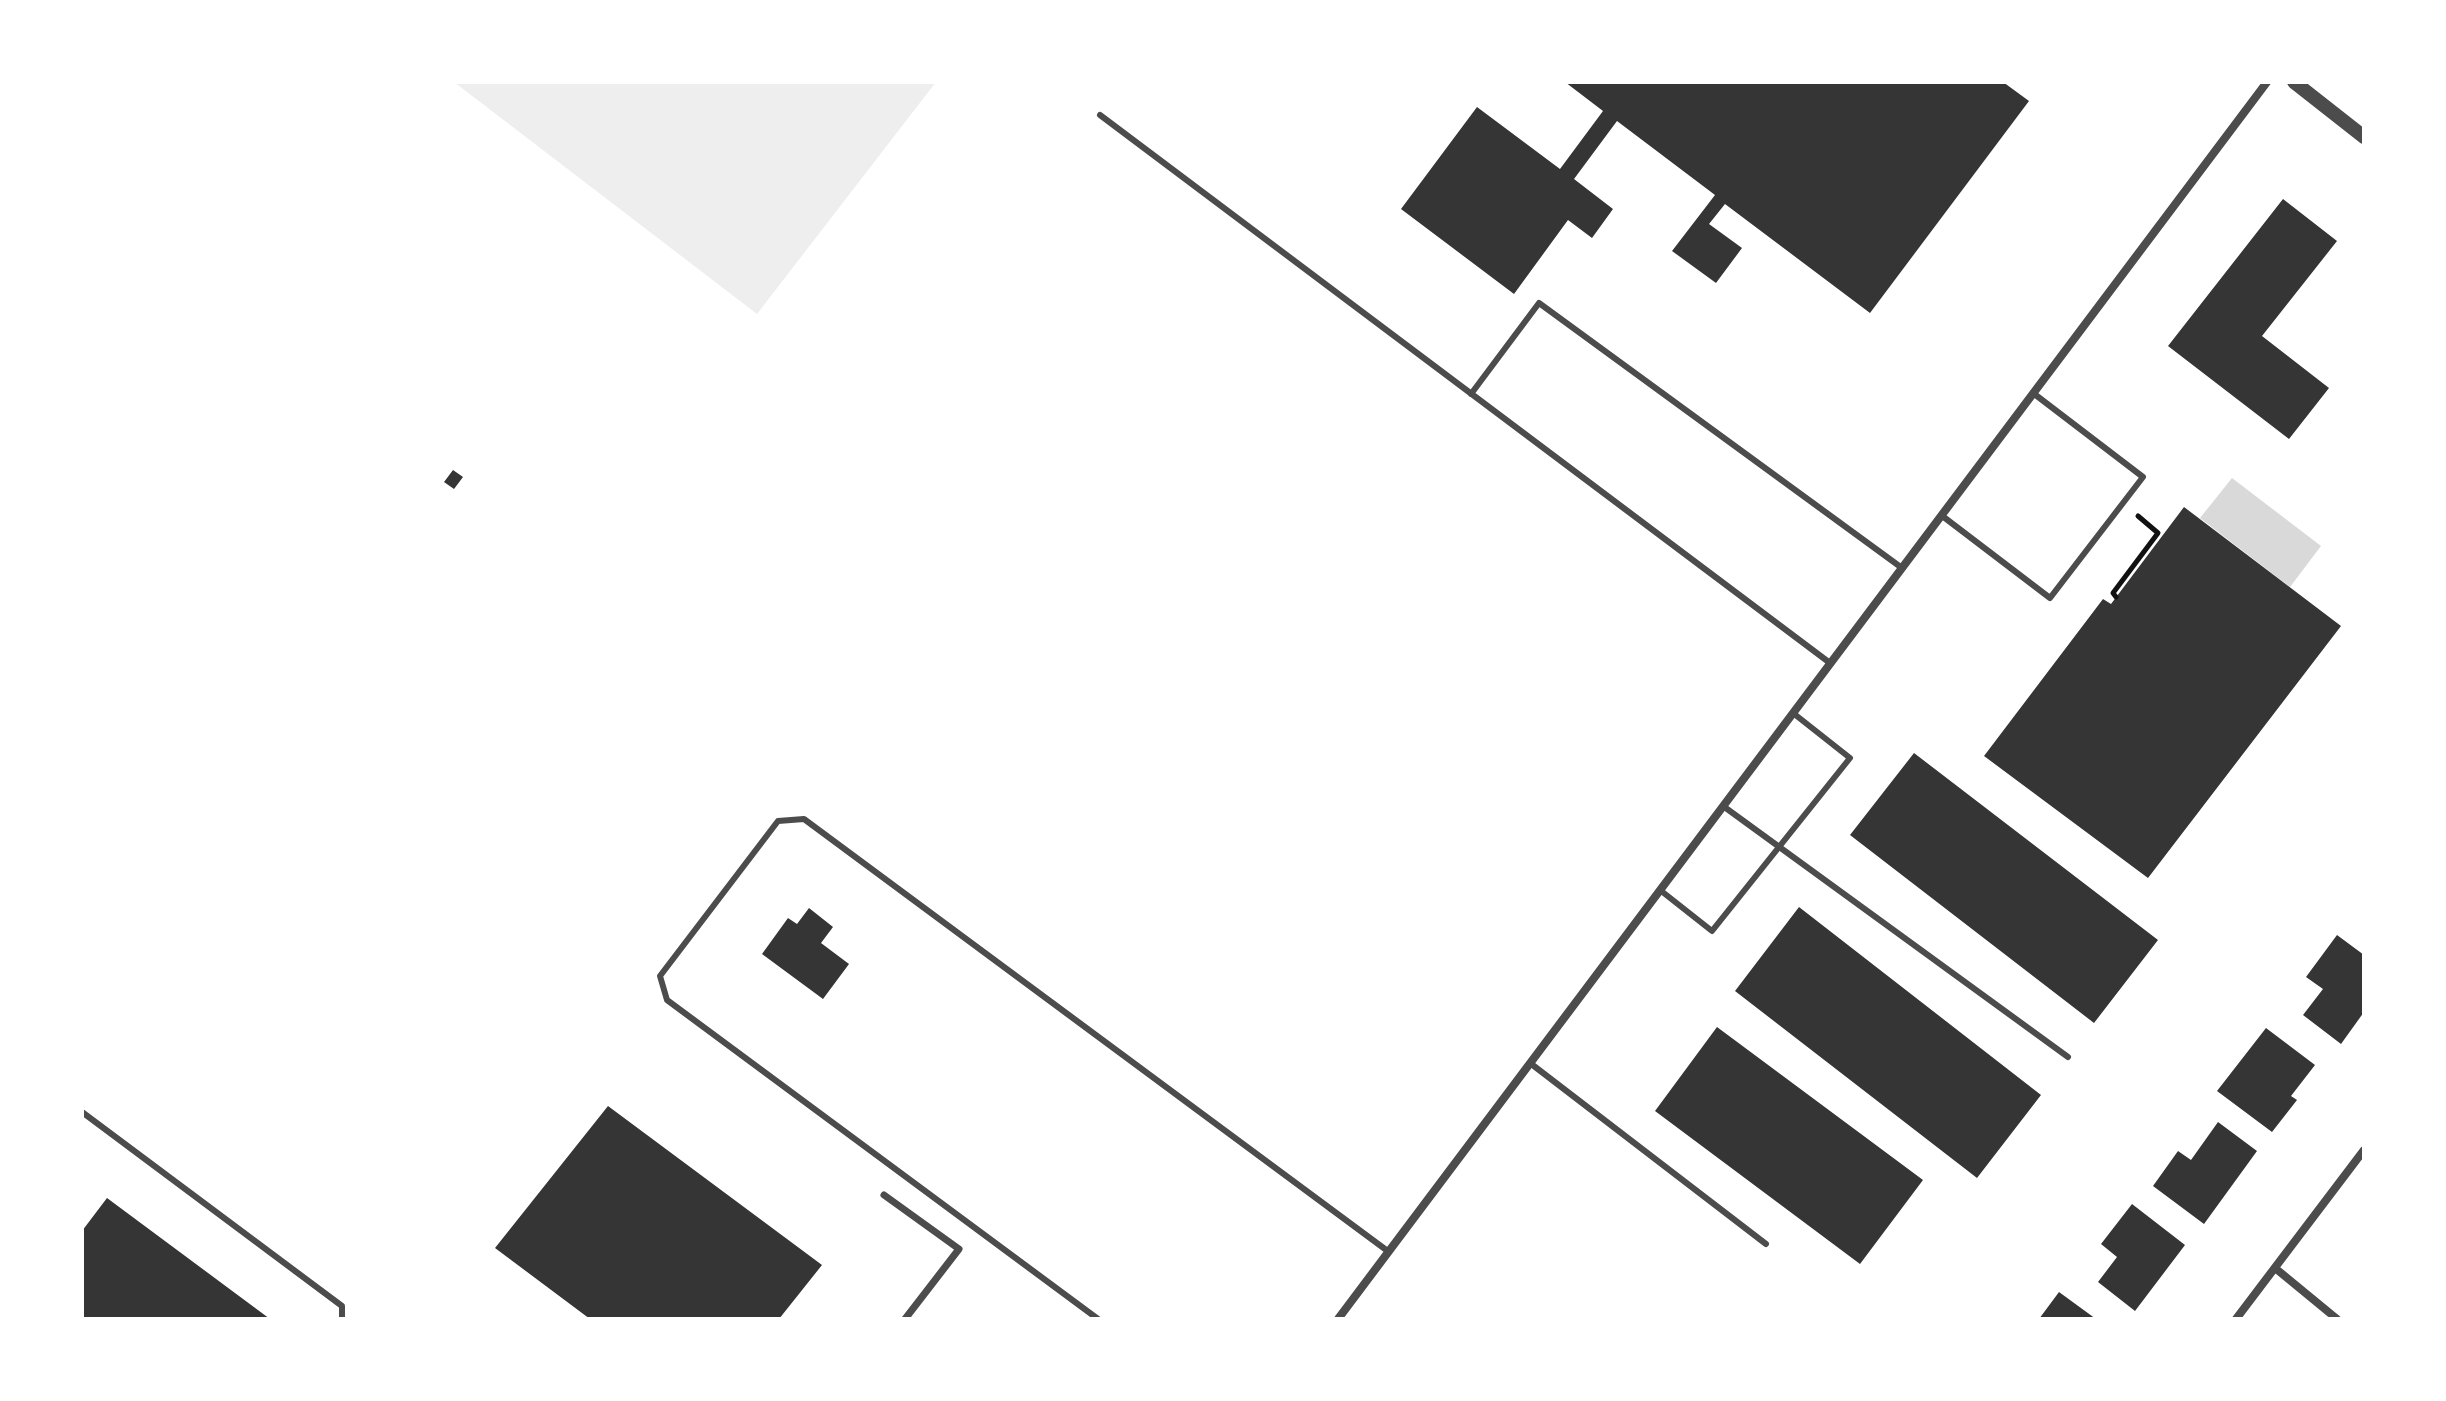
<!DOCTYPE html>
<style>
body{margin:0}
#map{position:relative;width:2446px;height:1401px;overflow:hidden;background:#fff;font-family:Karla,sans-serif}
canvas{display:block}
.frame{position:absolute;inset:0;border:84px solid #fff;pointer-events:none}
</style>
<div id="map">
<canvas width="2446" height="1401"></canvas>
<div class="frame"></div>
</div>
<script>
const c = document.querySelector('canvas').getContext('2d');
c.lineJoin = 'round';
function fill(path, color) { c.fillStyle = color; c.fill(path, 'evenodd'); }
function stroke(path, color, width, dash) { c.strokeStyle = color; c.lineWidth = width; c.lineCap = dash ? 'butt' : 'round'; c.setLineDash(dash || []); c.stroke(path); }
fill(new Path2D(`
 M454,82H936L757,314Z`), '#eee');
fill(new Path2D(`
 M2232,478L2321,546L2290,587L2200,518Z`), '#d9d9d9');
fill(new Path2D(`
 M1565,82H2003L2029,101L1870,313L1725,204L1709,224L1742,248L1716,283L1672,251L1715,195L1617,121L1574,179L1613,209L1592,238L1568,220L1514,294L1401,209L1477,107L1560,169L1603,111Z
 M2283,199L2337,241L2262,336L2329,388L2289,439L2168,346Z
 M453,470L463,477L454,489L444,482Z
 M2184,507L2341,626L2148,878L1984,756L2103,599L2111,604Z
 M1914,753L2158,940L2094,1023L1850,835Z
 M1799,907L2041,1095L1977,1178L1735,991Z
 M809,908L833,927L821,943L849,964L823,999L762,954L788,918L797,924Z
 M2337,935L2364,955V1012L2341,1044L2303,1015L2323,989L2306,977Z
 M1717,1027L1923,1180L1860,1264L1655,1111Z
 M2266,1028L2315,1065L2291,1096L2297,1100L2272,1132L2217,1091Z
 M608,1106L822,1265L779,1319H590L495,1248Z
 M2218,1122L2257,1151L2204,1224L2153,1186L2178,1151L2191,1160Z
 M107,1198L270,1319H82V1231Z
 M2132,1204L2185,1245L2135,1311L2098,1282L2117,1257L2101,1244Z
 M2059,1292L2096,1319H2039Z`), '#353535');
stroke(new Path2D(`
 M2116,597L2113,593L2158,533L2138,516`), '#111', 5);
stroke(new Path2D(`
 M1100,115L1830,663
 M1471,394L1539,303L1902,568
 M1941,515L2050,598L2143,477L2033,393
 M1723,806L2068,1057
 M1660,890L1712,931L1850,758L1793,713
 M1530,1063L1766,1244
 M82,1112L342,1306V1319
 M1098,1319L667,1000L660,976L778,821L804,819L1389,1252`), '#4c4c4c', 6);
stroke(new Path2D(`
 M884,1195L959,1249L905,1319`), '#4c4c4c', 7);
stroke(new Path2D(`
 M2275,1268L2337,1319
 M1338,1319L2267,82
 M2236,1319L2364,1150`), '#4c4c4c', 8);
stroke(new Path2D(`
 M2294,82L2364,137`), '#4c4c4c', 14);
</script>
